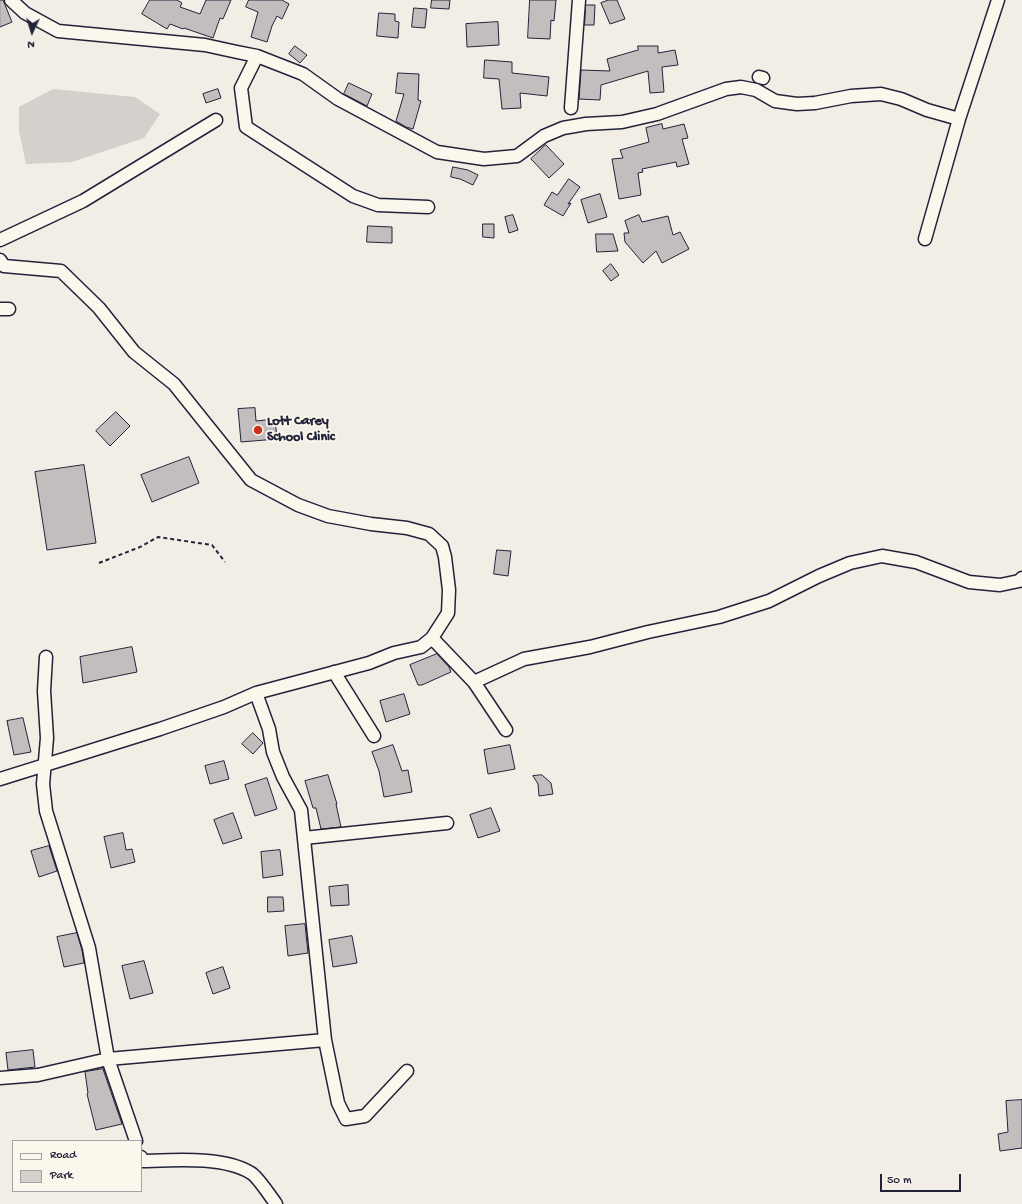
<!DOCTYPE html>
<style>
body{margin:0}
#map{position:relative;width:1022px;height:1204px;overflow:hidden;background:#f2eee5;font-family:"Gochi Hand",sans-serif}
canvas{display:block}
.legend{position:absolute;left:12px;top:1140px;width:130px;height:52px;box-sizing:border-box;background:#fbf7ec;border:1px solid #a4a2a5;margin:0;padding:5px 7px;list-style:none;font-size:12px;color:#22223b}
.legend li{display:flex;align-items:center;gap:8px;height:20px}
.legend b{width:20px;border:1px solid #a4a2a5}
.north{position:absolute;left:12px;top:12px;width:40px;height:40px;-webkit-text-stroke:3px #fbf7ec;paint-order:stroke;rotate:184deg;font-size:11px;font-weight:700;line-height:16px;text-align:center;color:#22223b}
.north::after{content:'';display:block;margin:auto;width:14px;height:18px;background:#22223b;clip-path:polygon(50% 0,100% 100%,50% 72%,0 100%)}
.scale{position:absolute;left:880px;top:1174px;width:81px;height:18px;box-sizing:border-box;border:2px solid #22223b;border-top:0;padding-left:5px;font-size:12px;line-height:14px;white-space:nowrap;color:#22223b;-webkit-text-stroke:3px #fbf7ec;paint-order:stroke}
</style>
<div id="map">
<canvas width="1022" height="1204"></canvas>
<ul class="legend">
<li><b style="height:5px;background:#fbf7ec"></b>Road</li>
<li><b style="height:11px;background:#d4d1cc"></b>Park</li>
</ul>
<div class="north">N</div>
<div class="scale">50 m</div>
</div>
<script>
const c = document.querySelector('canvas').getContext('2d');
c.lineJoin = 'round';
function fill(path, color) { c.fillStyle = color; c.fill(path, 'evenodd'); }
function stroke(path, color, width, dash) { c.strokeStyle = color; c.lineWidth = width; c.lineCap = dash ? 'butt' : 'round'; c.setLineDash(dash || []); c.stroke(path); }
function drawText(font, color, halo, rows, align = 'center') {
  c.font = font + ' "Gochi Hand",sans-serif'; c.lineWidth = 3.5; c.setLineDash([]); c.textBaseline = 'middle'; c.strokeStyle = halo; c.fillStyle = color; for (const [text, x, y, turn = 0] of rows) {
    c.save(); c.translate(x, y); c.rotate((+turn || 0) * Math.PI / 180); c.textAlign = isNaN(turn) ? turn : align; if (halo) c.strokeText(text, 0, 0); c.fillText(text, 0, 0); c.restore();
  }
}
fill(new Path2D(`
 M53,89L135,97L160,114L144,138L72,162L26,164L19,131V107Z`), '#d4d1cc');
const building = new Path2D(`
 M0,0H3L12,22L0,27Z
 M150,0H177L182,3L180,7L200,14L206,0H231L223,19L220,18L213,38L184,28L183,29L170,24L167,29L142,14Z
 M249,0H282L289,4L282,19L277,16L272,26L267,42L251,37L258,12L246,7Z
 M432,0H450L449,9L431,8Z
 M530,0H556L554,21L551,20L550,39L528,38Z
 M609,0H617L625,19L610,24L601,3Z
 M586,5H595L594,25H585Z
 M414,8L427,9L425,28L412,27Z
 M379,13L395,14V21L399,22L398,38L377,36Z
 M498,22L499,45L467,47L466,24Z
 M295,46L307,55L300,63L289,54Z
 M638,46H658V53L675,50L678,65L662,67L664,92L650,93L648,71L601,85L600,100L579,99L581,70L610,71L607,59L638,50Z
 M485,60L512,62V73L549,77L547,96L520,93L521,108L502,109L499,79L484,78Z
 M398,73L419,74L418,100L421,101L413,129L406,127L396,121L404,94L396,93Z
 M349,83L372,94L367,106L344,94Z
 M218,89L221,98L206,103L203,94Z
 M662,124L663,129L684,124L688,138L682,139L689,164L677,167L676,162L642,169L643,172L638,173L641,195L619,199L612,159L623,158L620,150L649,142L646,128Z
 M546,145L564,164L549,178L531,159Z
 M453,167L468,170L478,175L473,185L460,179L451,177Z
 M569,179L580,187L568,204L571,203L563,216L544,205L552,192L557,195Z
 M600,194L607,217L588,223L581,200Z
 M513,215L518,230L509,233L505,217Z
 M639,215L642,222L668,216L673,235L680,232L689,249L662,263L656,251L643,263L625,242L624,233H629L625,221Z
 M483,224H494V238L483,237Z
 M368,226L392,227V243L367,242Z
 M596,234H613L618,251L597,252Z
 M611,264L619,275L611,281L603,271Z
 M255,408L256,421L275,419L277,439L241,442L238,409Z
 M116,412L130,426L110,446L96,431Z
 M189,457L199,483L152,502L141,475Z
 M84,465L96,543L47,550L35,472Z
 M497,550L511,551L508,576L494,574Z
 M132,647L137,672L83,683L80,657Z
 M437,654L449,667L451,672L422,685H418L410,665Z
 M404,694L410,714L386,722L380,701Z
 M23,718L31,752L14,755L7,721Z
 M253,733L263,743L253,754L242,744Z
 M393,745L402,771L408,770L412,792L384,797L379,771L372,752Z
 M510,745L515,769L488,774L484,750Z
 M224,761L229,779L210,784L205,766Z
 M328,775L337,804H336L341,827L321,829L316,808H313L305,781Z
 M542,775L551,783L553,794L539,796L538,784L533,776Z
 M267,778L277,809L255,816L245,785Z
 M491,808L500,831L478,838L470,815Z
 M233,813L242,838L223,844L214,820Z
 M123,833L126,850L132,849L135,862L111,868L104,837Z
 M49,846L57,871L39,877L31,851Z
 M280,850L283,875L263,878L261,852Z
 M348,885L349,905L331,906L329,887Z
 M268,897H283L284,911L268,912Z
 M305,924L308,953L288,956L285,926Z
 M77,933L82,950L84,963L64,967L57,937Z
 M352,936L357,963L333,967L329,940Z
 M144,961L153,993L130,999L122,966Z
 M223,967L230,988L213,994L206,973Z
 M33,1050L35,1067L8,1070L6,1053Z
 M103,1069L122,1124L96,1130L87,1094L88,1093L85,1072Z
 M1022,1100V1148L1000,1151L998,1134L1008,1132L1006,1101Z`);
fill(building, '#c2bebe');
stroke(building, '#22223b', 1);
const street = new Path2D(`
 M11,0L25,13L58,31L205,45L237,52L257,56L303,74L338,99L437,152L484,159L517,156L544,136L563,128L586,124L622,122L657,114L726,89L741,87L756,90L775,101L797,104L815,103L851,96L881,94L901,99L927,110L959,119
 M257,56L241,88L246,127L353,196L378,205L428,207
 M759,77L763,78
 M571,108L579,0
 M925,239L959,119L998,0
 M0,240L83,201L216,120
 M0,260L4,266L61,271L99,308L134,352L174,384L251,480L298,505L328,516L371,524L407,528L429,534L442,546L445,557L449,590L448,613L432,638L421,647L394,653L369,663L256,693L224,707L160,729L0,779
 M0,309H9
 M432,638L474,682L506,730
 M46,657L44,691L47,738L43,784L46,811L89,948L108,1059L136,1141
 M334,672L374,736
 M474,682L524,659L590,647L648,632L719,617L769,601L819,576L850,563L882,556L916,562L969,582L1000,585L1019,581L1022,578
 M256,693L269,729L273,752L283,777L301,810L325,1040L338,1103L346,1119L365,1116L407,1071
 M304,838L447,823
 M0,1078L38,1075L108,1059L325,1040
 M141,1157L143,1161C174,1160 224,1156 251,1173C257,1176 271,1197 276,1204`);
stroke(street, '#22223b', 15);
stroke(new Path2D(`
 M99,563L140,547L158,537L212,545L225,562`), '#22223b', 2, [4, 3]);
stroke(street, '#fbf7ec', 12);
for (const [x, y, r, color] of [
 [258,430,5,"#c8321e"]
]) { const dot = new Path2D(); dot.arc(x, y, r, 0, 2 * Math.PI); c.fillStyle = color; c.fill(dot); stroke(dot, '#fbf7ec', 1.5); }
drawText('bold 14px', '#22223b', '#fbf7ec', [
 ["Lott Carey",267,422],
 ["School Clinic",267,438]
], 'left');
</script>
